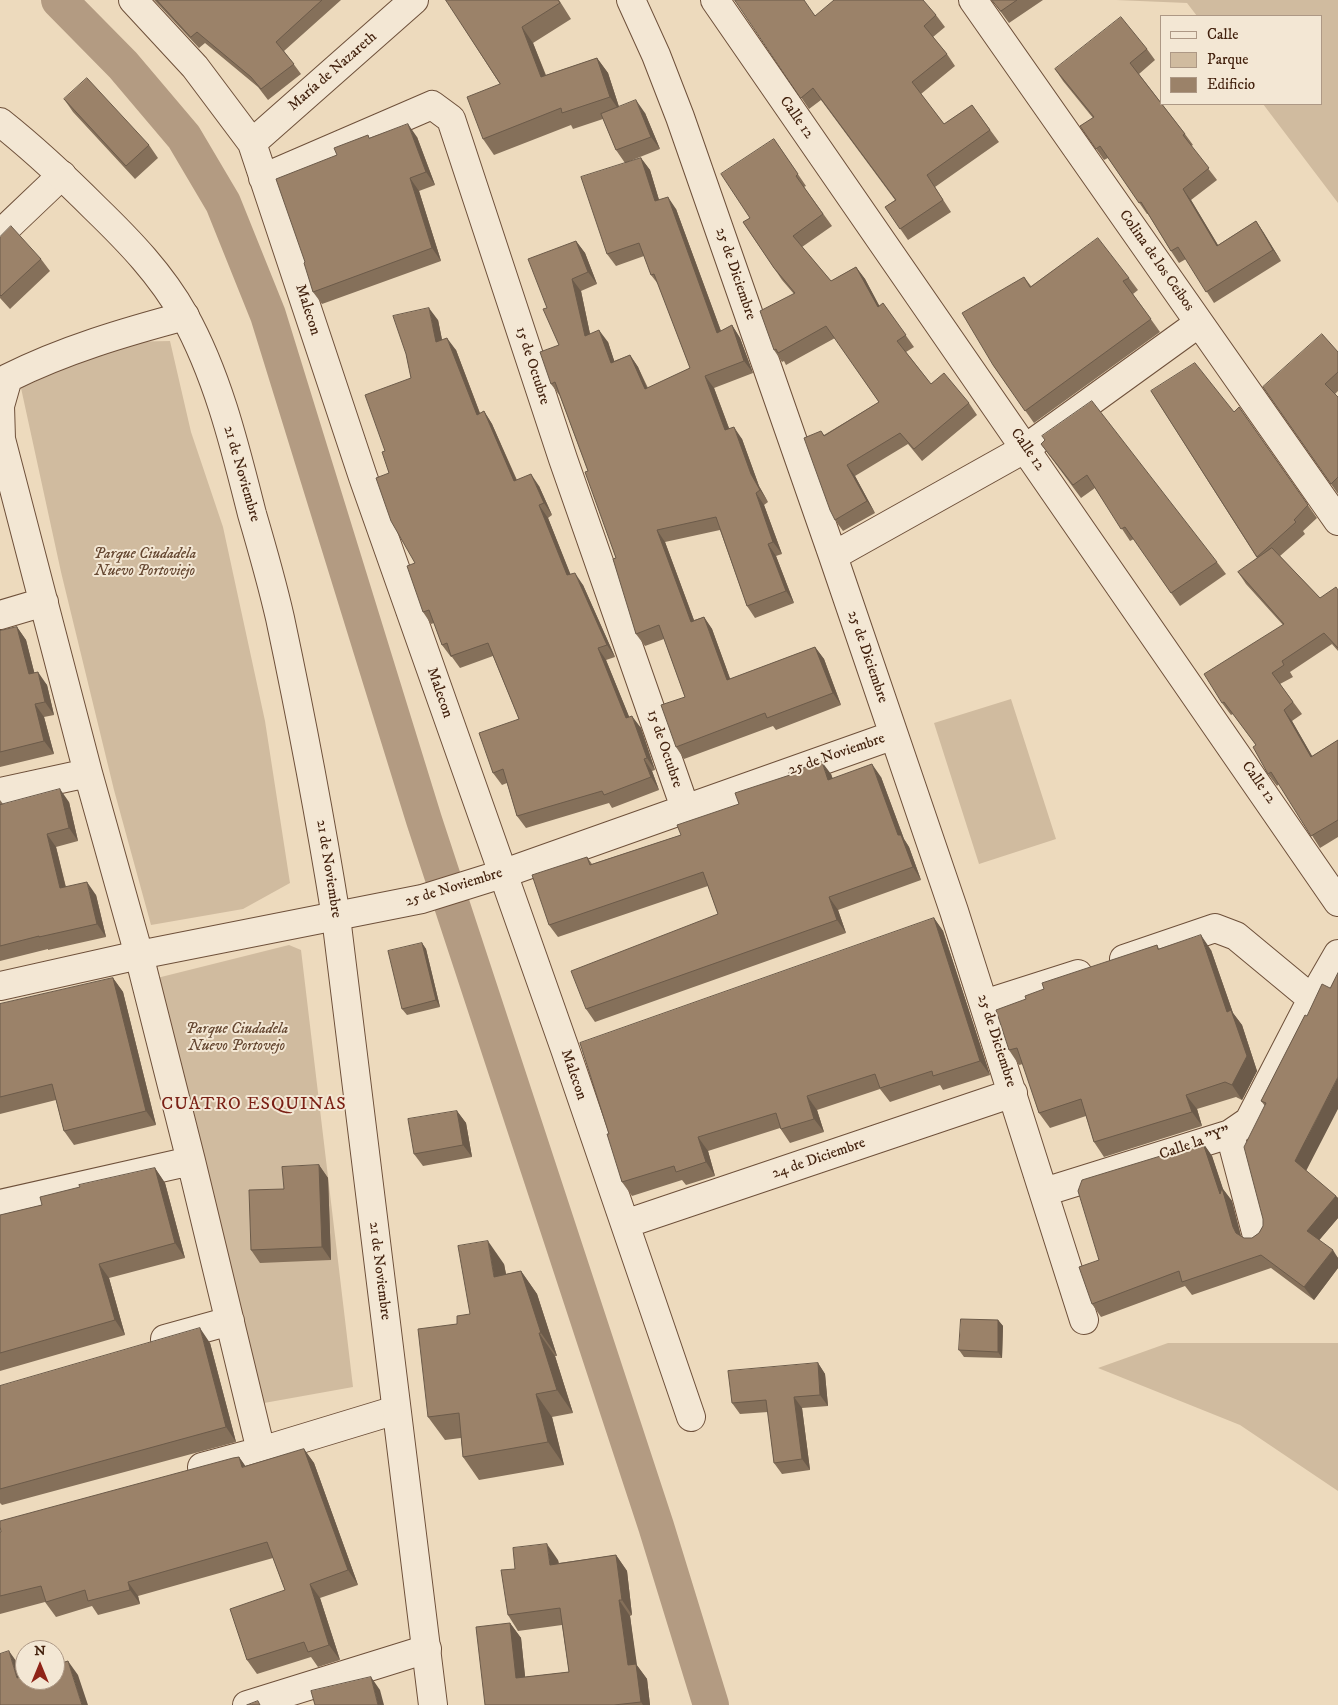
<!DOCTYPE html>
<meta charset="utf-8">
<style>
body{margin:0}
#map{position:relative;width:1338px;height:1705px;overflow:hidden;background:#eddabd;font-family:"IM FELL DW Pica",serif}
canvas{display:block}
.legend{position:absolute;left:1160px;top:15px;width:162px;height:90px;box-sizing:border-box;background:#f3e7d4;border:1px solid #ad9885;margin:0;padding:6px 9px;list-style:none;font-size:15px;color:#43220e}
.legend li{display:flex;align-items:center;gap:10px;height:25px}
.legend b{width:25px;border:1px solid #ad9885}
.north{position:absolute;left:15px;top:1640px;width:50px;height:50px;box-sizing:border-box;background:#f3e7d4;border:1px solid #ad9885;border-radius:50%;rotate:0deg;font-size:14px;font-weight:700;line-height:20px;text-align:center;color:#43220e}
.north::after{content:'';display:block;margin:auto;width:18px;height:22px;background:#8f2418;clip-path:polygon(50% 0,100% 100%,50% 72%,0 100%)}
</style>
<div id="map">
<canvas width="1338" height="1705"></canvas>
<ul class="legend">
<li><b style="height:6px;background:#f3e7d4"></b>Calle</li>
<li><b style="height:14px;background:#d0bb9f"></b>Parque</li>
<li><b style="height:14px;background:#9b8269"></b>Edificio</li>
</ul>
<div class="north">N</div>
</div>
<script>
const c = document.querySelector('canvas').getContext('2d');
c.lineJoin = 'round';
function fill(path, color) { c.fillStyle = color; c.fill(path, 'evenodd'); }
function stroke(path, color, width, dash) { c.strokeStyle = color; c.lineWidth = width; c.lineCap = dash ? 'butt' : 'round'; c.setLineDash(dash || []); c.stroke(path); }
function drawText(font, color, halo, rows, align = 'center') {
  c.font = font + ' "IM FELL DW Pica",serif'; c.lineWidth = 4; c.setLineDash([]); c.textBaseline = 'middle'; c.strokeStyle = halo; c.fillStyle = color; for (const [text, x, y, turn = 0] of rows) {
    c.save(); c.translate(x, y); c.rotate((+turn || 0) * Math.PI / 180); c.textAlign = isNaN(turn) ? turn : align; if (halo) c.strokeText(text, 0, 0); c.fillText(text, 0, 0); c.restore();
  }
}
fill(new Path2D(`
 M1116,0H1338V203L1263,104H1322V16H1197L1187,3Z
 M170,341L191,432L223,527L265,721L290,883L243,909L151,925L114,790L61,572L21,388L120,342Z
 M1011,699L1056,839L979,864L934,723Z
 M289,945L301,950L353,1387L264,1403L146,994L141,982Z
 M1168,1343H1338V1491L1240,1425L1098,1368Z`), '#d0bb9f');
stroke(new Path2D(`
 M59,0L123,65L184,137L223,203L268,315L424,820L656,1526L711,1705`), '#b39b82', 36);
const minor = new Path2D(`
 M133,0L195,67L252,143L363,477L565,1049L691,1417
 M631,0L656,55L680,117L833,556L954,911L1084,1320
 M715,0L1338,902
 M973,0L1338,521
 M252,143L414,0
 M263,178L432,105L451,119L563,459L685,808
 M0,234L62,175
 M185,316C125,332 64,350 8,378L0,406L1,439L88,773L139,955L191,1161L261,1451
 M833,556L1026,448L1199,323
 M0,615L44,602
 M0,792L88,773
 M1124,959L1215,928L1236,936L1312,999
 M0,986L139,955L422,899L502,874L894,735
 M984,1004L1078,974
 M1230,1134L1257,1236
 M1044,1192L1230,1134L1249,1121L1312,999L1338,954
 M0,1204L191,1161
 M625,1224L1013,1093
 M165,1339L230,1321
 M202,1467L261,1451L396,1410
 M247,1705L427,1649`);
const tertiary = new Path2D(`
 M0,122C34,149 65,178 96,209C129,241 161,274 184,315C218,376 235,447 252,514C262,548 272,583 280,618C301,717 320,817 336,917L433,1705`);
stroke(minor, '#6e503a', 30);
stroke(tertiary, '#6e503a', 30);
stroke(minor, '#f3e7d4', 28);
stroke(tertiary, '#f3e7d4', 28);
fill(new Path2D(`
 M154,0H341L284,51L301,74L268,100L258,87L205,43L199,48Z
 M446,0H559L571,19L533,43L546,75L597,58L608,73L619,107L645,113L660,149L625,163L641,158L650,170L659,200L676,209L721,331L732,325L740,338L753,373L714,388L729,428L742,439L759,486L768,502L764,505L782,554L776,556L794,603L755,618L747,606L720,530L665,542L694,620L704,617L712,629L730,679L815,647L824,659L841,705L776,730L773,726L684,759L676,747L685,697L664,639L645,646L636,634L616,558L588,471L560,396L551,384L559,345L547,308L576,241L585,253L597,284L581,291L590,334L608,342L614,361L630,355L638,367L648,388L690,368L658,284L651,275L644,256L616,266L607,254L625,163L616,150L603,119L573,129L571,125L494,155L483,139L500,84Z
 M735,0L815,15H936L945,27L933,37L947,54L955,66L921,94L944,124L972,105L999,142L935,187L951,212L908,240L885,207L895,200L821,100L809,109Z
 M992,0H1043L1009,23Z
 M1147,49L1155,60L1139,74L1185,134L1193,145L1191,146L1217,180L1191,200L1218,245L1256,221L1281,261L1214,303L1186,259L1179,263L1171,251L1148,214H1147L1108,158L1104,160L1080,126L1093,118L1063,81L1055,69Z
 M64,99L149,145L158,158L135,179L73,112Z
 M417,137L435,185L419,191L441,261L322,304L313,292L305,262L337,155L370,138Z
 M774,139L806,186L804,187L832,226L802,247L831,281L856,267L865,279L879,306L883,303L914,347L906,352L931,384L969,403L977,415L922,461L908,444L855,476L875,513L843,531L835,520L821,431L824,435L879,402L835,338L786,365L784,361L782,362L774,350L794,294L782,280L743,222L750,218Z
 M0,237L41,259L50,271L10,309L0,298Z
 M1024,277L1031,286L1129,278L1138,290L1133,294L1160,332L1034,423L993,365Z
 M438,320L442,340L456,350L480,413L484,411L492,424L517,480L539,486L552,515L548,518L570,574L583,585L615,657L606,660L629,717L641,728L655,770L652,771L659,790L612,808L609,803L526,828L517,816L507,783L502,785L493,773L519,719L493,656L460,668L452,657H451L442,645L434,623L431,624L423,612L415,563L389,473L385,451L411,378L406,354Z
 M1338,352V391L1335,394L1338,397V494L1263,387Z
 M1151,391L1234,412L1239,407L1317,518L1303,531L1305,534L1280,556L1320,598L1338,590V651L1332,644L1290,672L1293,677L1280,684L1302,714L1292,721L1312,756L1338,740V837L1320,848L1279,784L1277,786L1268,774L1256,745L1233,714L1231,715L1222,703L1283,625L1246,584L1238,572L1257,558Z
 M1041,444L1217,562L1226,574L1180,606L1134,539L1130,541L1095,488L1081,498Z
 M17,627L26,640L34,672L47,685L54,715L44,717L54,754L0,767V631Z
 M831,774L833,779L881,777L904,839L909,847L921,880L838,910L846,933L595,1022L586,1009L718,914L708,886L558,937L549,925L587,857L592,864L681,835Z
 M0,800L3,804L69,802L78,841L56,847L66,887L96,895L106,937L48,950V949L0,961Z
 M934,918L943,931L990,1075L943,1090L940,1085L890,1102L880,1089L817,1110L824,1132L790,1143L780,1128L708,1151L715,1176L686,1185L682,1180L632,1196L622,1182L609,1134Z
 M422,943L426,949L440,1007L407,1015L402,1009Z
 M1157,945L1159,949L1211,950L1233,1013L1242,1025L1257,1071L1242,1100L1236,1097L1197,1109L1202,1126L1104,1157L1094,1142L1086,1116L1050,1128L1039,1113L1023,1064L1019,1065L1009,1050L1026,999L1044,989Z
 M113,978L123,992L156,1125L74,1145L64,1131L56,1100L0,1114V1004Z
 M1305,1015L1306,1171L1338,1198V1218L1319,1240L1338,1258V1268L1314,1300L1271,1268L1192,1295L1185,1286L1101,1317L1092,1304L1099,1260L1203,1143L1212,1156L1223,1189L1232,1201L1241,1236L1244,1238H1252L1259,1233L1263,1226L1265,1106L1261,1101Z
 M457,1111L466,1123L472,1157L423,1166L414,1154Z
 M319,1165L328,1178L331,1260L260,1263L251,1250L284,1189Z
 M155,1168L165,1183L185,1258L109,1278L125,1335L0,1371V1215L42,1205Z
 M504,1264L506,1274L521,1271L537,1294L557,1356H555L573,1413L552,1417L564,1465L479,1480L463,1457L461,1438L445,1440L428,1417L457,1324L470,1314Z
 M998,1320L1003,1326L1002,1358L964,1357L959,1350Z
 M210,1343L236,1442L2,1505L0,1503V1386Z
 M818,1363L825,1374L828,1406L802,1408L810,1470L782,1474L774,1463L768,1412L740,1414L732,1403Z
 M304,1449L314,1463L358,1585L320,1598L340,1660L318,1667L311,1657L257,1674L247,1660L285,1590L273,1558L138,1596L140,1604L98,1615L92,1606L56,1617L45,1602L0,1614V1532L239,1457L245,1466Z
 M616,1555L627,1571L632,1615L630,1616L636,1664L647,1679L650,1705H485L510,1623L521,1638L525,1677L569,1672L562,1625L518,1631L508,1615L515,1569L558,1560L559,1563Z`), '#85705a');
fill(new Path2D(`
 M522,27L533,43L552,92L541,77Z
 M597,58L608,73L621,113L610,97Z
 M636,100L645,113L660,149L651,137Z
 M408,124L417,137L435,185L426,172Z
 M641,158L650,170L663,213L655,201Z
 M410,178L419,191L441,261L432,248Z
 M1183,189L1191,200L1225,257L1217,246Z
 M668,197L676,209L726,345L717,333Z
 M1256,221L1264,233L1281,261L1273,250Z
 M576,241L585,253L597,284L588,272Z
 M856,267L865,279L886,318L878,307Z
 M572,279L581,291L593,348L585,336Z
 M429,308L438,320L445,354L436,342Z
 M732,325L740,338L753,373L744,361Z
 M599,330L608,342L619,375L611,363Z
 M447,338L456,350L485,427L477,415Z
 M630,355L638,367L653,402L645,389Z
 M705,376L714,388L734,442L725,430Z
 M484,411L492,424L522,493L514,481Z
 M734,427L742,439L759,486L768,502L760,490L751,474Z
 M847,465L855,476L875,513L867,501Z
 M531,474L539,486L552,515L544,503Z
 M756,493L764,505L782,554L773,542Z
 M539,505L548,518L576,588L567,575Z
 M657,530L665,542L699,634L691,622Z
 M768,544L776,556L794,603L786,591Z
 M575,573L583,585L615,657L607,645Z
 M704,617L712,629L735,692L727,680Z
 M17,627L26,640L38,687L29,674Z
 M815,647L824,659L841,705L833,693Z
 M598,648L606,660L635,731L626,718Z
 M38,672L47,685L54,715L45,702Z
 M35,704L44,717L54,754L44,741Z
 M1284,710L1292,721L1319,768L1311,757Z
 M632,716L641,728L655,770L647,758Z
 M644,759L652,771L659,790L651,777Z
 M822,762L831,774L837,792L828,780Z
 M872,764L881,777L904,839L909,847L921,880L913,867L898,835Z
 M60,789L69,802L78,841L69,828Z
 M47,834L56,847L69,901L60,888Z
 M87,882L96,895L106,937L97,924Z
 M829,897L838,910L846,933L837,920Z
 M934,918L943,931L990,1075L980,1061Z
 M1201,935L1211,950L1233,1013L1242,1025L1257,1071L1242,1100L1232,1085L1227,1012Z
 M422,943L426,949L440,1007L436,1000Z
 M113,978L123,992L156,1125L146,1111Z
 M1338,1077V1109L1304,1175L1295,1161Z
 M1186,1095L1197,1109L1202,1126L1192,1112Z
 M807,1096L817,1110L824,1132L814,1119Z
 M457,1111L466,1123L472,1157L463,1145Z
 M698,1137L708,1151L715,1176L706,1162Z
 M1203,1143L1212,1156L1223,1189L1232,1201L1242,1240L1236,1233L1233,1227L1220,1194Z
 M319,1165L328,1178L331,1260L322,1247Z
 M155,1168L165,1183L185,1258L175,1243Z
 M1336,1196L1338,1198V1218L1316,1244L1307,1231Z
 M488,1241L504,1264L511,1300L494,1277Z
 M1333,1250L1338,1258V1268L1314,1300L1304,1287Z
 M99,1264L109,1278L125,1335L115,1320Z
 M521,1271L537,1294L557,1356L541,1333Z
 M998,1320L1003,1326L1002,1358L998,1352Z
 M200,1328L210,1343L236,1442L226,1427Z
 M539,1333L555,1356L573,1413L557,1390Z
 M818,1363L825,1374L828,1406L820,1395Z
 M536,1394L552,1417L564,1465L548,1442Z
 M794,1397L802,1408L810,1470L802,1459Z
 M304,1449L314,1463L358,1585L348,1570Z
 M239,1457L249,1471L242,1467Z
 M547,1544L558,1560L560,1580L550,1565Z
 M616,1555L627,1571L632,1615L622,1600Z
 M128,1582L138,1596L140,1604L130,1590Z
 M310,1584L320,1598L340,1660L329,1645Z
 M619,1600L630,1616L637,1665L636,1664L647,1679L650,1705H643L641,1702L628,1665Z
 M510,1623L521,1638L527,1694L516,1678Z
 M9,1651L19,1665L27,1692L17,1678Z
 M68,1661L78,1675L88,1705H82Z
 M371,1677L380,1690L384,1705H378Z`), '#6c5b4a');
const building = new Path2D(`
 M157,0H322L276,42L294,64L261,89L251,77L197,32L191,37Z
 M446,0H558L560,3L522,27L541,77L597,58L610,97L562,113L561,108L483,139L467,97L500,84Z
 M735,0H804L815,16L834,0H923L936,15L924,26L947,54L912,82L944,124L972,105L990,130L927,175L943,200L900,229L885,207L896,200L813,88L801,98Z
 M992,0H1017L1001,11Z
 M1121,17L1147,49L1130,63L1185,134L1183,135L1209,168L1183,189L1217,246L1256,221L1273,250L1206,292L1178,247L1171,251L1141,202L1139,203L1100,146L1096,149L1080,126L1094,117L1055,69Z
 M87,78L149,145L126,166L64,99Z
 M636,100L651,137L616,150L601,114Z
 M408,124L426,172L410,178L432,248L313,292L304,263L305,262L276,179L337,155L334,148L368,135L369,138Z
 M774,139L798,174L796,176L823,214L793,236L831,281L856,267L878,307L883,303L906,335L897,341L931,384L944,373L969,403L914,449L900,433L847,465L867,501L835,520L830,510L804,438L821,431L824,436L879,402L826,326L778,353L776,349L774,350L760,311L795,293L774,268L743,222L750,218L721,174Z
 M641,158L655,201L668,197L717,333L732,325L744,361L705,376L725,430L734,427L751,474L760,490L756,493L773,542L768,544L786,591L747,606L716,517L657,530L691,622L704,617L727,680L815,647L833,693L767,718L765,713L676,747L661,705L685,697L659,625L636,634L613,559L616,558L585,472L588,471L555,382L551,384L540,352L559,345L543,309L547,308L528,259L576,241L588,272L572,279L585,336L599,330L611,363L630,355L645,389L690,368L654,274L651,275L639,243L607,254L581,177Z
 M11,226L41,259L1,296L0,295V237Z
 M1098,238L1129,278L1123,281L1151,319L1025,411L993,365L962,313L1024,277L1030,287Z
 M429,308L436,342L447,338L477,415L484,411L514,481L531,474L544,503L539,505L567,575L575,573L607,645L598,648L626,718L632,716L647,758L644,759L651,777L604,795L602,791L517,816L503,769L493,773L479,733L519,719L488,643L451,656L447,643L442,645L429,610L423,612L407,566L415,563L391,521L376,478L389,473L382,452L385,451L365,395L411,378L406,354L393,316Z
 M1322,334L1338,352V372L1325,384L1338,397V477L1331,484L1263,387Z
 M1195,363L1234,412L1239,407L1308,505L1294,520L1296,522L1257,557L1151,391Z
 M1092,401L1217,562L1171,593L1125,527L1121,529L1087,475L1073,485L1041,444L1045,440L1042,436Z
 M1272,548L1320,598L1336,587L1338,590V648L1324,633L1282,661L1284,665L1272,673L1293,702L1284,710L1311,757L1338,740V820L1311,836L1271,772L1268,774L1253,747L1256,745L1224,702L1222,703L1204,674L1284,624L1238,572Z
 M17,627L29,674L38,672L45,702L35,704L44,741L0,752V631Z
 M822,762L828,780L872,764L898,835H901L913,867L829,897L837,920L586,1009L571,971L718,914L703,872L549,925L532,875L587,857L590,865L681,835L677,825L739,804L735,793L790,775L789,773Z
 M60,789L69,828L47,834L60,888L87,882L97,924L39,937V936L0,946V805Z
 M934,918L980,1061L933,1076L932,1071L880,1088L875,1074L807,1096L814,1119L781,1129L776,1113L698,1137L706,1162L676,1172L674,1166L622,1182L607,1134H609L580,1043Z
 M1201,935L1227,1012L1231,1010L1247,1056L1232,1085L1225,1082L1186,1095L1192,1112L1094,1142L1081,1099L1039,1113L1017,1048L1009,1050L996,1010L1026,999L1025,996L1044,989L1042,983L1157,945L1158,949Z
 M422,943L436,1000L402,1009L388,951Z
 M1338,973V1077L1295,1161L1336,1196L1307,1231L1333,1250L1304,1287L1261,1255L1182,1282L1179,1271L1092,1304L1079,1267L1099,1260L1078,1191L1082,1180L1203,1143L1220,1194L1222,1188L1233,1227L1236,1233L1244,1238H1252L1259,1233L1263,1226V1219L1244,1147L1266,1103L1261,1101L1305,1015L1307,1016L1322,984L1330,988Z
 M113,978L146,1111L64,1131L52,1084L0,1097V1004Z
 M457,1111L463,1145L414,1154L408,1119Z
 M319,1165L322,1247L251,1250L249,1190L284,1189L282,1167Z
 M155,1168L175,1243L99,1264L115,1320L0,1353V1215L42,1205L40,1197L80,1187L79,1185Z
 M488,1241L494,1277L521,1271L541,1333H539L557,1390L536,1394L548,1442L463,1457L459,1413L428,1417L418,1329L457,1324V1316L470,1314L458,1246Z
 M961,1319L998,1320V1352L959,1350Z
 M200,1328L226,1427L0,1489V1386Z
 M818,1363L820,1395L794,1397L802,1459L774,1463L766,1400L732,1403L728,1371Z
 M304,1449L348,1570L310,1584L329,1645L308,1652L304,1642L247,1660L230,1609L285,1590L267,1542L128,1582L130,1590L88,1601L85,1590L46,1602L41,1586L0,1596V1532H1L0,1526V1521L233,1458L239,1457L242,1467Z
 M547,1544L550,1565L616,1555L622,1600H619L628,1665L636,1664L641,1702L614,1705H485L476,1627L510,1623L516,1678L569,1672L560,1608L508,1615L501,1570L515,1569L513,1548Z
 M9,1651L17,1678L25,1675V1680H55V1665L68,1661L82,1705H0V1654Z
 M371,1677L378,1705H315L311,1691Z
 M258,1701L260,1705H247Z`);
fill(building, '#9b8269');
stroke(building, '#6c5b4a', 1);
drawText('15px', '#43220e', '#f3e7d4', [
 ["María de Nazareth",333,72,-41],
 ["Calle 12",796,118,55],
 ["Colina de los Ceibos",1156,261,55],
 ["25 de Diciembre",735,274,71],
 ["Malecon",307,310,72],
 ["15 de Octubre",532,366,72],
 ["Calle 12",1027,450,55],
 ["21 de Noviembre",241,474,74],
 ["25 de Diciembre",867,657,71],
 ["Malecon",439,693,71],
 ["15 de Octubre",664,749,71],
 ["25 de Noviembre",837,755,-19],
 ["Calle 12",1258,783,55],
 ["21 de Noviembre",328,869,81],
 ["25 de Noviembre",454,888,-17],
 ["25 de Diciembre",996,1041,72],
 ["Malecon",573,1075,71],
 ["Calle la \"Y\"",1195,1144,-19],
 ["24 de Diciembre",819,1159,-19],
 ["21 de Noviembre",379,1271,83]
]);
drawText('italic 15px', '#664832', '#f3e7d4', [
 ["Parque Ciudadela",145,555],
 ["Nuevo Portoviejo",145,572],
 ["Parque Ciudadela",237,1030],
 ["Nuevo Portovejo",237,1047]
]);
c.letterSpacing = '1px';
drawText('18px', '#7a1f14', '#f3e7d4', [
 ["CUATRO ESQUINAS",254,1105]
]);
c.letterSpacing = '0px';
</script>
